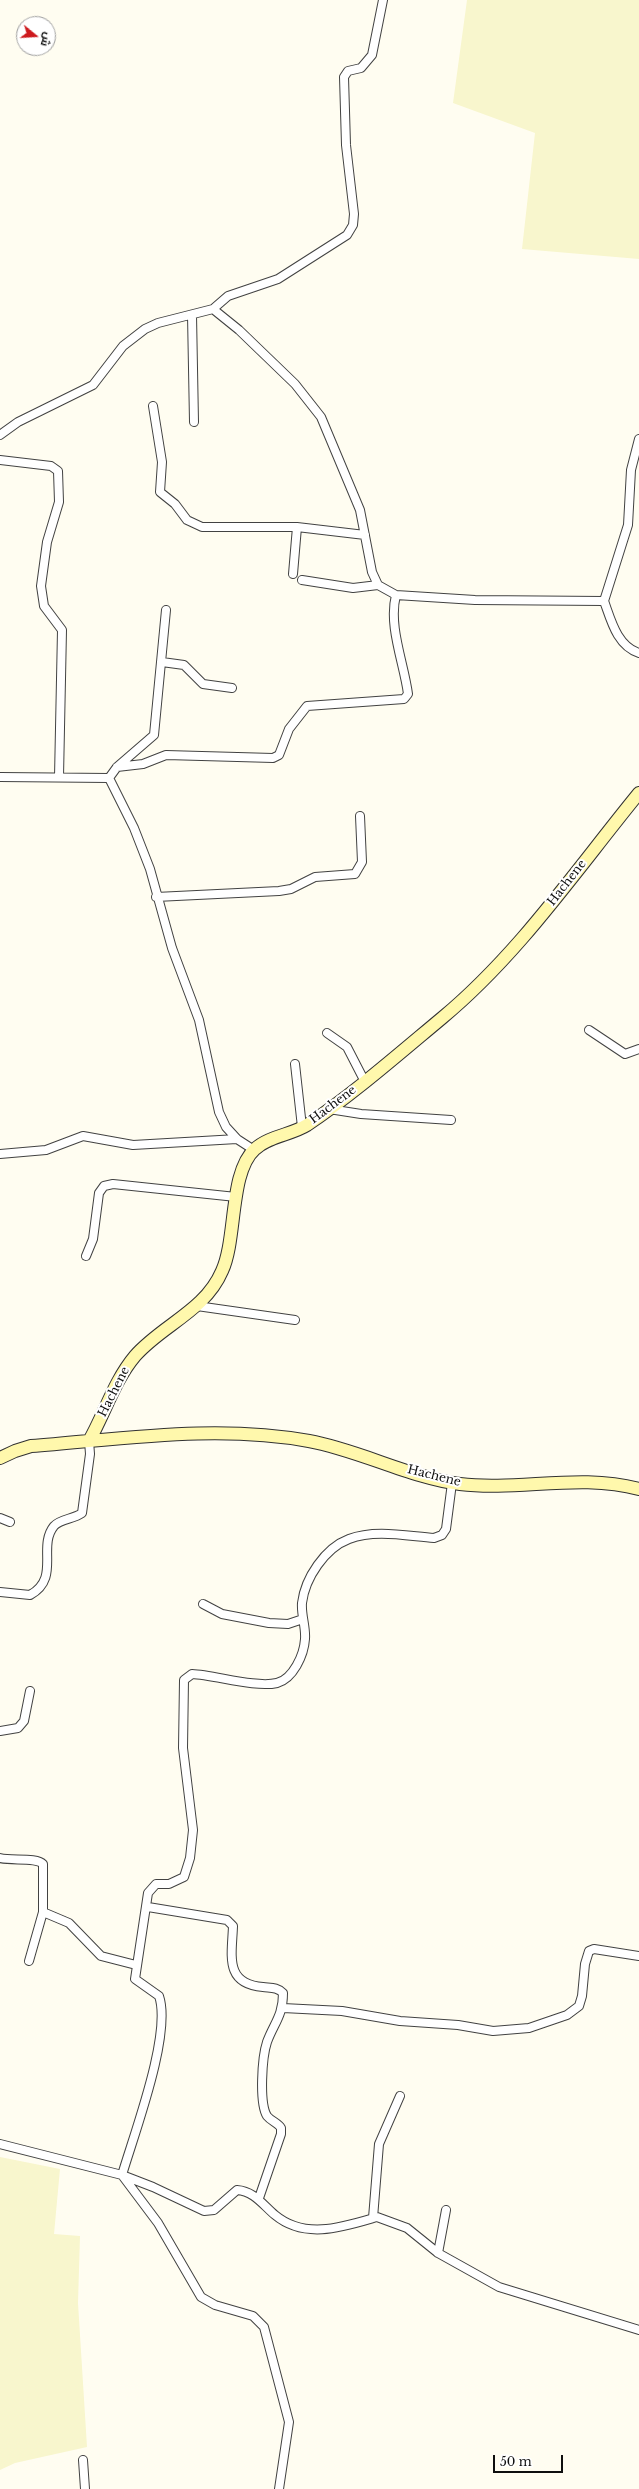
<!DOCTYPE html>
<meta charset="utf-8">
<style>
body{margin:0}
#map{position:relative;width:639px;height:2489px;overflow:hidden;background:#fffdf1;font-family:"Libre Baskerville",Cairo,serif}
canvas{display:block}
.north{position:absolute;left:16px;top:16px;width:40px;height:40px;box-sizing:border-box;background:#fff;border:1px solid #9f9f9f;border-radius:50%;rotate:108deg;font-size:11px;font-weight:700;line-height:16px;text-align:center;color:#0f0f0f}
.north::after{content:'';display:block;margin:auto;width:14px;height:18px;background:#cd191d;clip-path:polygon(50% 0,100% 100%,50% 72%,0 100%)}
.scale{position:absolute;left:493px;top:2455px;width:70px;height:18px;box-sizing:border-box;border:2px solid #0f0f0f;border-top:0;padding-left:5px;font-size:12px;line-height:14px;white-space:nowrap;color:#0f0f0f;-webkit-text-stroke:3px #fff;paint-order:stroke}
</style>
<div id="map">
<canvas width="639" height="2489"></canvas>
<div class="north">ش</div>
<div class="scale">50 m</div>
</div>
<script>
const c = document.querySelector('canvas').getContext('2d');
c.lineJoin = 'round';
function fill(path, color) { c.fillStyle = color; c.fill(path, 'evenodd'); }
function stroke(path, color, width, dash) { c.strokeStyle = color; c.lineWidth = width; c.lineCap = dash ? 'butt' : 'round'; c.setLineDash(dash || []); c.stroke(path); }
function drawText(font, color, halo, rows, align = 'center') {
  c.font = font + ' "Libre Baskerville",serif'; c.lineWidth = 4; c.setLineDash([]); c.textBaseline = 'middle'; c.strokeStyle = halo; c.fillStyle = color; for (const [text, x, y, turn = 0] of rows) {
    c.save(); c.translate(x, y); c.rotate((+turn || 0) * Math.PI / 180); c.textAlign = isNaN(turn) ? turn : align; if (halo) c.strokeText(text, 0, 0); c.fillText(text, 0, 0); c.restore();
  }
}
fill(new Path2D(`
 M467,0H639V259L522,249L535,133L453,103Z
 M0,2157L60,2169L54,2234L80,2236L78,2303L87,2447L15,2463L0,2470Z`), '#f8f6cd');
const street = new Path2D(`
 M213,309L239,330L295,384L321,417L360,510L372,572L378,585L396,595L475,600L604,601C611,620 617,646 639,653
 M192,315L194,422
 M153,406L162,462L160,492L175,504L187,520L202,527H297L365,535
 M0,435L18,422L93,385L123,346L145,329L158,323L213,309L228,296L278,279L347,235L353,225L354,214L346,145L344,77L348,71L361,68L372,55L383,0
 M0,460L51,466L58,471L59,502L47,542L41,586L44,606L62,630L59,777
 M293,574L297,527
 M302,580L353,588L378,585
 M604,601L628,525L631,470L639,439
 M162,662L184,665L203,684L232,688
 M117,767L143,764L166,755L273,758L279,755L289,729L307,706L404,699L408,694C404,663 388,626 396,595
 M0,777L109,778L134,828L150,869L172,948L199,1020L219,1112L226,1127L237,1139L254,1150
 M109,778L117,767L154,735L166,610
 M156,897L279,891L291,889L315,877L355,874L362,862L360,816
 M589,1030L625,1054L639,1049
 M327,1033L347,1047L364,1080
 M295,1064L302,1127
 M329,1109L361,1114L451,1120
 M0,1154L46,1150L83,1136L133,1145L237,1139
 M86,1256L93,1239L99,1193L104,1186L113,1184L236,1197
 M197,1306L295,1320
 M0,1518L10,1522
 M0,1592L30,1595C61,1578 37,1547 54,1526C60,1519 74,1519 82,1513L90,1454L89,1441
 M203,1604L222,1614L269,1623L288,1624L303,1619
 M0,1731L18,1728L24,1721L30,1691
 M0,1858C11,1861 37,1857 43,1864V1912L29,1961
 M148,1907L227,1920L233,1926C232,1955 224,1984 263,1987C271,1988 277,1987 283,1993C283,2016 274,2023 267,2042C262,2057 259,2103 267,2116C271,2121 278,2123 281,2128V2134L259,2198
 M43,1912L69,1923L101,1956L136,1965
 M283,2008L342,2011L400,2021L458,2025L493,2031L529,2028L567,2015L579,2006L582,1996L585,1964L589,1951L594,1949L639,1956
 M0,2144L122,2175L153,2187L204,2211L214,2210L237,2190C254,2191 263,2205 275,2215C305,2240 343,2227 377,2217L407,2228L438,2253L499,2287L639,2330
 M373,2218L379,2144L400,2096
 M438,2253L446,2210
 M83,2460L85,2489
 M279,2489L289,2422L264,2327L253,2316L215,2305L201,2297L158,2223L122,2175C134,2134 172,2034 159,1996L135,1979L148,1893L156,1884H169L184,1877L190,1858L193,1830L183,1748L184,1680L192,1674C215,1675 255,1688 277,1683C293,1679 304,1655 305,1639C306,1627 301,1615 302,1603C305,1578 325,1548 349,1539C375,1529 407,1536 434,1538L442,1535L446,1529L452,1483`);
const secondary = new Path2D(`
 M89,1441C105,1413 114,1381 135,1356C162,1325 205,1311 222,1271C237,1239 229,1172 255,1149C269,1136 291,1135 307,1125C352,1095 400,1053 442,1018C519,954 576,870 639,793
 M0,1458L15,1451L31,1446C123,1439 217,1424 309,1441C359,1450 411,1478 460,1484C519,1491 581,1473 639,1489`);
stroke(street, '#424242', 10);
stroke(secondary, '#313131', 14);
stroke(street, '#fff', 8);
stroke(secondary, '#fff8ac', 12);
drawText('12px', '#0f0f0f', '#fff', [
 ["Hachene",567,883,-52],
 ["Hachene",333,1105,-37],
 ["Hachene",114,1392,-63],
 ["Hachene",434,1476,14]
]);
</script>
